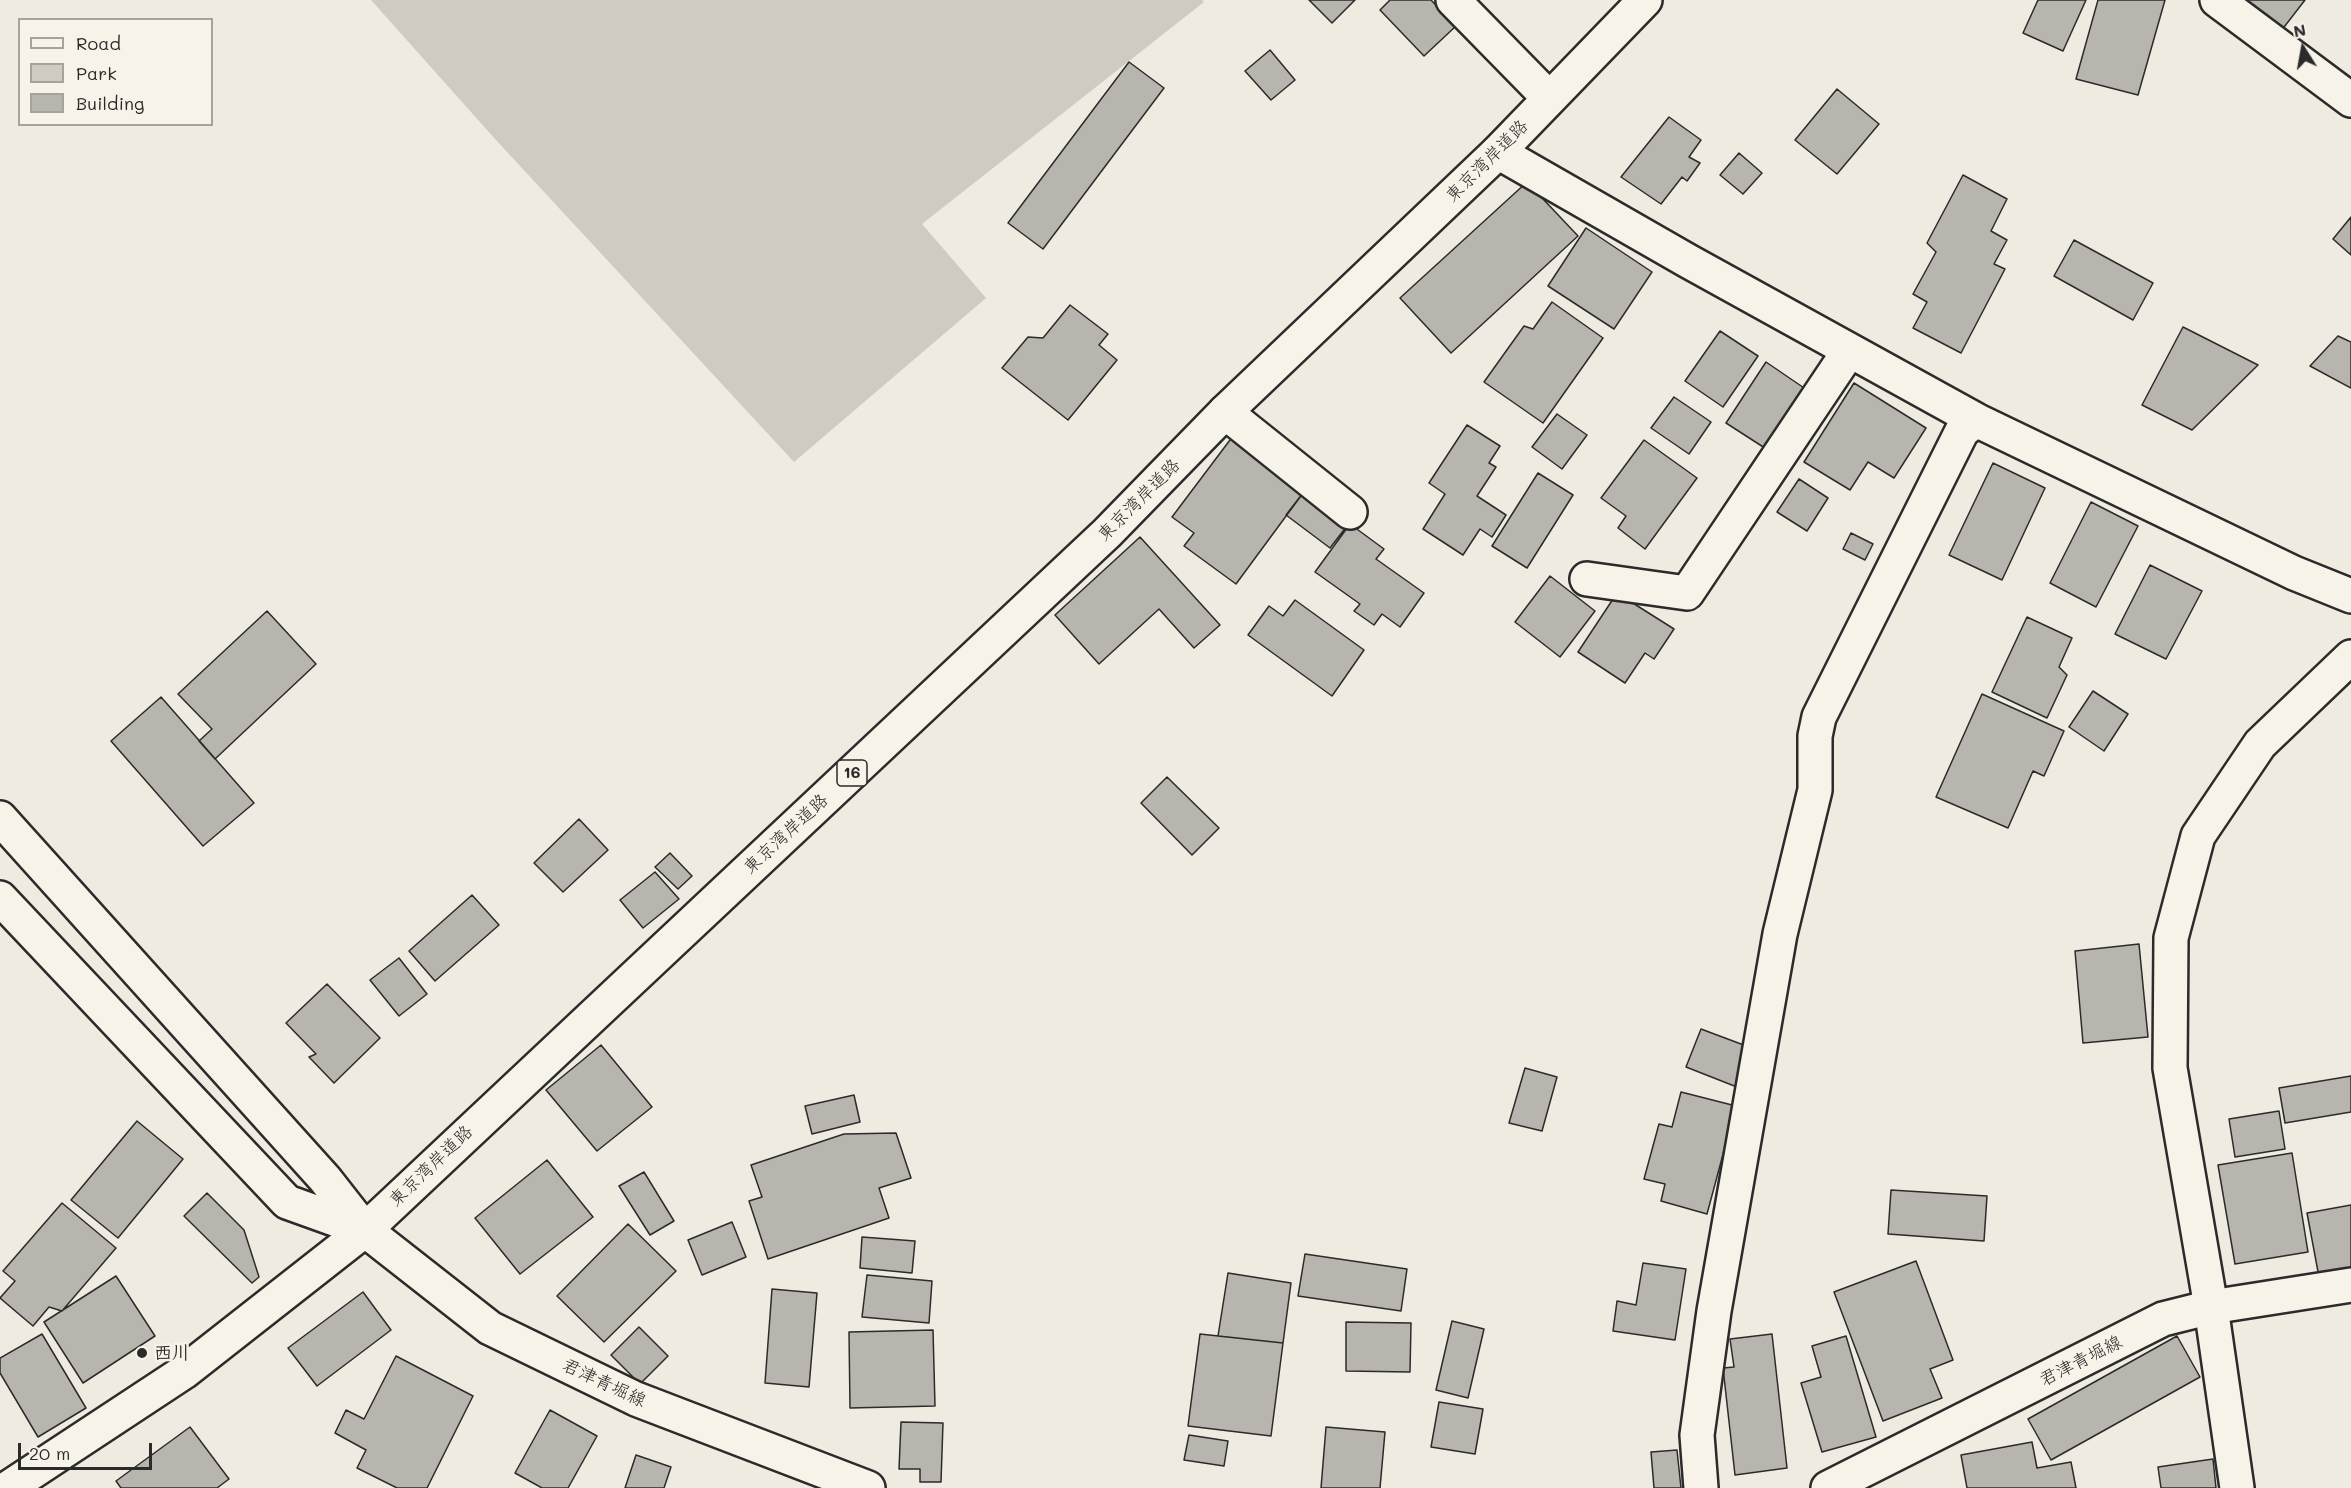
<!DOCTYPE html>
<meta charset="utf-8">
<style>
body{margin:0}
#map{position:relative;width:2351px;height:1488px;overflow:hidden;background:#efebe0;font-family:Mali,sans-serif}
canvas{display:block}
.legend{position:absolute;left:18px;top:18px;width:195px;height:108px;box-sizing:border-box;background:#f7f3e8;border:2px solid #a5a39c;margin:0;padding:8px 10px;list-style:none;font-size:18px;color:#2b2b2b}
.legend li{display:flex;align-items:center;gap:12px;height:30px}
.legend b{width:30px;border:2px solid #a5a39c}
.north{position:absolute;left:2273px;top:18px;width:60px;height:60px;-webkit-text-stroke:4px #f7f3e8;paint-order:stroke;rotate:349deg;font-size:16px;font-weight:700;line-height:24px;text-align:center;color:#2b2b2b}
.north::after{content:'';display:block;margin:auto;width:21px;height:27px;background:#2b2b2b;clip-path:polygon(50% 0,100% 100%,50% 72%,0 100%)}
.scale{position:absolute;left:18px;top:1443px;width:134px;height:27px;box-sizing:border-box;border:3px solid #2b2b2b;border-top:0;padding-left:8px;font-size:18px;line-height:21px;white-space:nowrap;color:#2b2b2b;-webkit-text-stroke:4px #f7f3e8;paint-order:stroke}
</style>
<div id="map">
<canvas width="2351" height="1488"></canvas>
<ul class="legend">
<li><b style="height:8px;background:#f7f3e8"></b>Road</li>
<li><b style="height:16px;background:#cfcbc2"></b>Park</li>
<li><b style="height:16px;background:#b8b5ae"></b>Building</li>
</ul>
<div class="north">N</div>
<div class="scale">20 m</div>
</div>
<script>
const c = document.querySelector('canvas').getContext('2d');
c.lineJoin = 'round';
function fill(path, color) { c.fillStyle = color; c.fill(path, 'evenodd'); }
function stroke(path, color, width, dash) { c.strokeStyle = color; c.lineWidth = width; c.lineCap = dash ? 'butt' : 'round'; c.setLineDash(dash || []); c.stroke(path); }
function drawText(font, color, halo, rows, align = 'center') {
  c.font = font + ' Mali,"Klee One",sans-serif'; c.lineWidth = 5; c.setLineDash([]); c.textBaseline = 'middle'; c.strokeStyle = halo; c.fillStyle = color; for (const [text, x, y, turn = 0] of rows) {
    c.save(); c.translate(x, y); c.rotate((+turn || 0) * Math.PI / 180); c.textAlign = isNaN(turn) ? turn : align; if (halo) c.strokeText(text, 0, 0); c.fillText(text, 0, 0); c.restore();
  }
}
fill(new Path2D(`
 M371,0H1202L1204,2L922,224L986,298L794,462L496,140Z`), '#cfcbc2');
const building = new Path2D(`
 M1309,0H1355L1332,23Z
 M1390,0H1431L1456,26L1424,56L1380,10Z
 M2038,0H2086L2063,51L2023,33Z
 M2098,0H2165L2138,95L2076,79Z
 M2241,0H2305L2281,31Z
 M1270,50L1295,80L1271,100L1245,71Z
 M1129,62L1164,88L1043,249L1008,223Z
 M1837,89L1879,124L1837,174L1795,140Z
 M1669,117L1701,140L1689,157L1700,163L1687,181L1682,177L1661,204L1621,177Z
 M1739,153L1762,173L1743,194L1720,175Z
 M1963,175L2007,199L1991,231L2007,240L1994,264L2005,269L1961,353L1913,328L1927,302L1913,294L1936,252L1927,243Z
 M1527,182L1578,236L1451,353L1400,298Z
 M2351,217V255L2333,239Z
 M1586,228L1652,272L1614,329L1548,286Z
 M2074,240L2153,283L2133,320L2054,276Z
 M1552,302L1603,338L1543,423L1484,382L1524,326L1533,329Z
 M1070,305L1108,334L1099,345L1117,360L1068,420L1002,368L1028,337L1043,338Z
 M2183,327L2258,365L2192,430L2142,405Z
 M1720,331L1758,356L1723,407L1685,381Z
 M2338,336L2351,342V388L2310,366Z
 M1766,362L1810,392L1771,452L1726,423Z
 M1854,383L1926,428L1894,478L1868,462L1850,490L1804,462Z
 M1674,397L1711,422L1689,454L1651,428Z
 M1557,414L1587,435L1562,469L1532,447Z
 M1467,425L1500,446L1489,463L1496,467L1477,496L1506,515L1492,537L1480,529L1463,555L1423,529L1445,494L1429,483Z
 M1233,436L1306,489L1236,584L1184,546L1194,533L1172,517Z
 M1644,440L1697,478L1645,549L1618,528L1626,516L1601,498Z
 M1993,463L2045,488L2002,580L1949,555Z
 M1538,473L1573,495L1527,568L1492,546Z
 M1799,479L1828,498L1807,531L1777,512Z
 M1306,489L1350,522L1330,548L1286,515Z
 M2091,502L2138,526L2096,607L2050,583Z
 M1350,524L1384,549L1376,559L1424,593L1400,627L1382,614L1374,625L1354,611L1360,604L1315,572Z
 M1851,533L1873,544L1865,560L1843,549Z
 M1140,537L1220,625L1194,648L1159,609L1099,664L1055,615Z
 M2150,565L2202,591L2166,659L2115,634Z
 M1550,576L1595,611L1560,657L1515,622Z
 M1617,593L1674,629L1654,659L1645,653L1625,683L1578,652Z
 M1295,600L1364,650L1332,696L1248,635L1269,606L1283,616Z
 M267,611L316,664L215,759L199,741L212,729L178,694Z
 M2027,617L2072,638L2059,667L2067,675L2047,718L1992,692Z
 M2093,691L2128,714L2104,751L2069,727Z
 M1982,694L2064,731L2044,776L2033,771L2008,828L1936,797Z
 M161,697L254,803L203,846L111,741Z
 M1167,777L1219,828L1192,855L1141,803Z
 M579,819L608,850L563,892L534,863Z
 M670,853L692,876L678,889L655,867Z
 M655,872L679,899L643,928L620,900Z
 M472,895L499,925L435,981L409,951Z
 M2139,944L2148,1037L2083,1043L2075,951Z
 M399,958L427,994L399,1016L370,980Z
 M327,984L380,1038L334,1083L309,1057L316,1054L286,1023Z
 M1701,1029L1757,1050L1742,1089L1686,1067Z
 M601,1045L652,1107L597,1151L546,1090Z
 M1525,1068L1557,1077L1542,1131L1509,1123Z
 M2351,1076V1112L2285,1123L2279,1088Z
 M1681,1092L1736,1106L1707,1214L1661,1201L1665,1184L1644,1179L1659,1124L1672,1127Z
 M854,1095L860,1122L812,1134L805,1106Z
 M2279,1111L2285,1149L2235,1157L2229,1119Z
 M137,1121L183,1159L118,1238L71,1200Z
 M896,1133L911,1178L879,1188L889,1218L768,1259L749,1201L762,1197L751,1165L844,1134Z
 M2292,1153L2308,1252L2235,1264L2218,1165Z
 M547,1160L593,1217L520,1274L475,1218Z
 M644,1172L674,1221L650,1235L619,1186Z
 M1891,1190L1987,1196L1984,1241L1888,1234Z
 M207,1193L244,1230L259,1277L252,1283L184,1216Z
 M62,1203L116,1248L62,1311L49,1307L33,1326L0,1298L15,1281L3,1271Z
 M2351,1205V1272L2319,1277L2307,1213Z
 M732,1222L746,1257L702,1275L688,1240Z
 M628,1224L676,1271L604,1342L557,1296Z
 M862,1237L915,1241L912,1273L860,1268Z
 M1305,1254L1407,1269L1401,1311L1298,1296Z
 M1916,1261L1953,1360L1930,1369L1942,1398L1883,1421L1834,1292Z
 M1643,1263L1686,1269L1675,1340L1613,1331L1617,1301L1636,1305Z
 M1228,1273L1291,1283L1283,1343L1218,1336Z
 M867,1275L932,1281L929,1323L862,1317Z
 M116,1276L155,1336L83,1383L44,1322Z
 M772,1289L817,1293L809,1387L765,1383Z
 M363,1292L391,1330L317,1386L288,1348Z
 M1452,1321L1484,1329L1468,1398L1436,1390Z
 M1346,1322L1411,1323L1410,1372L1346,1371Z
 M639,1327L668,1356L640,1384L611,1355Z
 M933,1330L935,1406L850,1408L849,1332Z
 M42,1334L86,1408L38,1437L0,1373V1358Z
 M1200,1334L1283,1343L1271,1436L1188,1426Z
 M1772,1334L1787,1468L1735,1475L1723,1368L1734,1367L1730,1339Z
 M1846,1336L1876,1437L1822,1452L1801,1383L1821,1377L1812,1346Z
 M2177,1336L2200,1377L2051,1460L2028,1419Z
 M396,1356L473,1396L427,1488H397L357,1468L366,1450L335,1433L346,1410L364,1419Z
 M1439,1402L1483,1409L1475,1454L1431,1447Z
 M550,1410L597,1436L568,1488H542L515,1473Z
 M901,1422L943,1423L941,1482H920V1469H899Z
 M190,1427L229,1479L217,1488H121L116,1481Z
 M1326,1427L1385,1432L1380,1488H1321Z
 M1189,1435L1228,1441L1224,1466L1184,1460Z
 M2032,1442L2037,1468L2071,1462L2076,1488H1967L1961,1455Z
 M1677,1450L1681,1488H1654L1651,1452Z
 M636,1455L671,1467L664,1488H625Z
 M2213,1459L2216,1488H2161L2158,1467Z`);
fill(building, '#b8b5ae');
stroke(building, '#2b2b2b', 1.5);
const minor = new Path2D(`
 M1453,0L1549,98
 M2217,0L2351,100
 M1498,152L1688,261L1976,420L2294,573L2351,596
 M1225,412L1350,512
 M1587,579L1687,593L1849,351
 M0,818L325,1179L365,1230L287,1202L0,898
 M1701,1488L1697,1435L1714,1311L1780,934L1815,790V736L1819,717L1962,431L1976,420
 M2237,1488L2211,1307L2170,1068L2171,938L2198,836L2260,744L2351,657`);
const major = new Path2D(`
 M365,1230L490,1328L636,1399L868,1488
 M1828,1488L2163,1319L2211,1307L2351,1285`);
const highway = new Path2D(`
 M8,1488L184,1372L365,1230L1107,533L1225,412L1498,152L1645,0`);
stroke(minor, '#2b2b2b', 38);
stroke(major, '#2b2b2b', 38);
stroke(highway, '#2b2b2b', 38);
stroke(minor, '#f7f3e8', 33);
stroke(major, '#f7f3e8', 33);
stroke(highway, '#f7f3e8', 33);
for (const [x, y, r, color] of [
 [142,1353,6,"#2b2b2b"]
]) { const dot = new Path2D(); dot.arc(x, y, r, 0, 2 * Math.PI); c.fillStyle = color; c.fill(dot); stroke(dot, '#f7f3e8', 2); }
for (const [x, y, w] of [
 [852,773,30]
]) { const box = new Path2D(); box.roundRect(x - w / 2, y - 13, w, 26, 4.5); c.fillStyle = '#f7f3e8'; c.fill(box); stroke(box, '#2b2b2b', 1.5); }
drawText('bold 16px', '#2b2b2b', null, [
 ["16",852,773]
]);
drawText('18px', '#2b2b2b', '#f7f3e8', [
 ["東京湾岸道路",1487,161,-45],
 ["東京湾岸道路",1139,500,-45],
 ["東京湾岸道路",786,834,-43],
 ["東京湾岸道路",431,1166,-44],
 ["君津青堀線",2081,1361,-27],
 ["君津青堀線",604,1383,25]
]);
drawText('bold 18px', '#2b2b2b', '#f7f3e8', [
 ["西川",154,1353]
], 'left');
</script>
